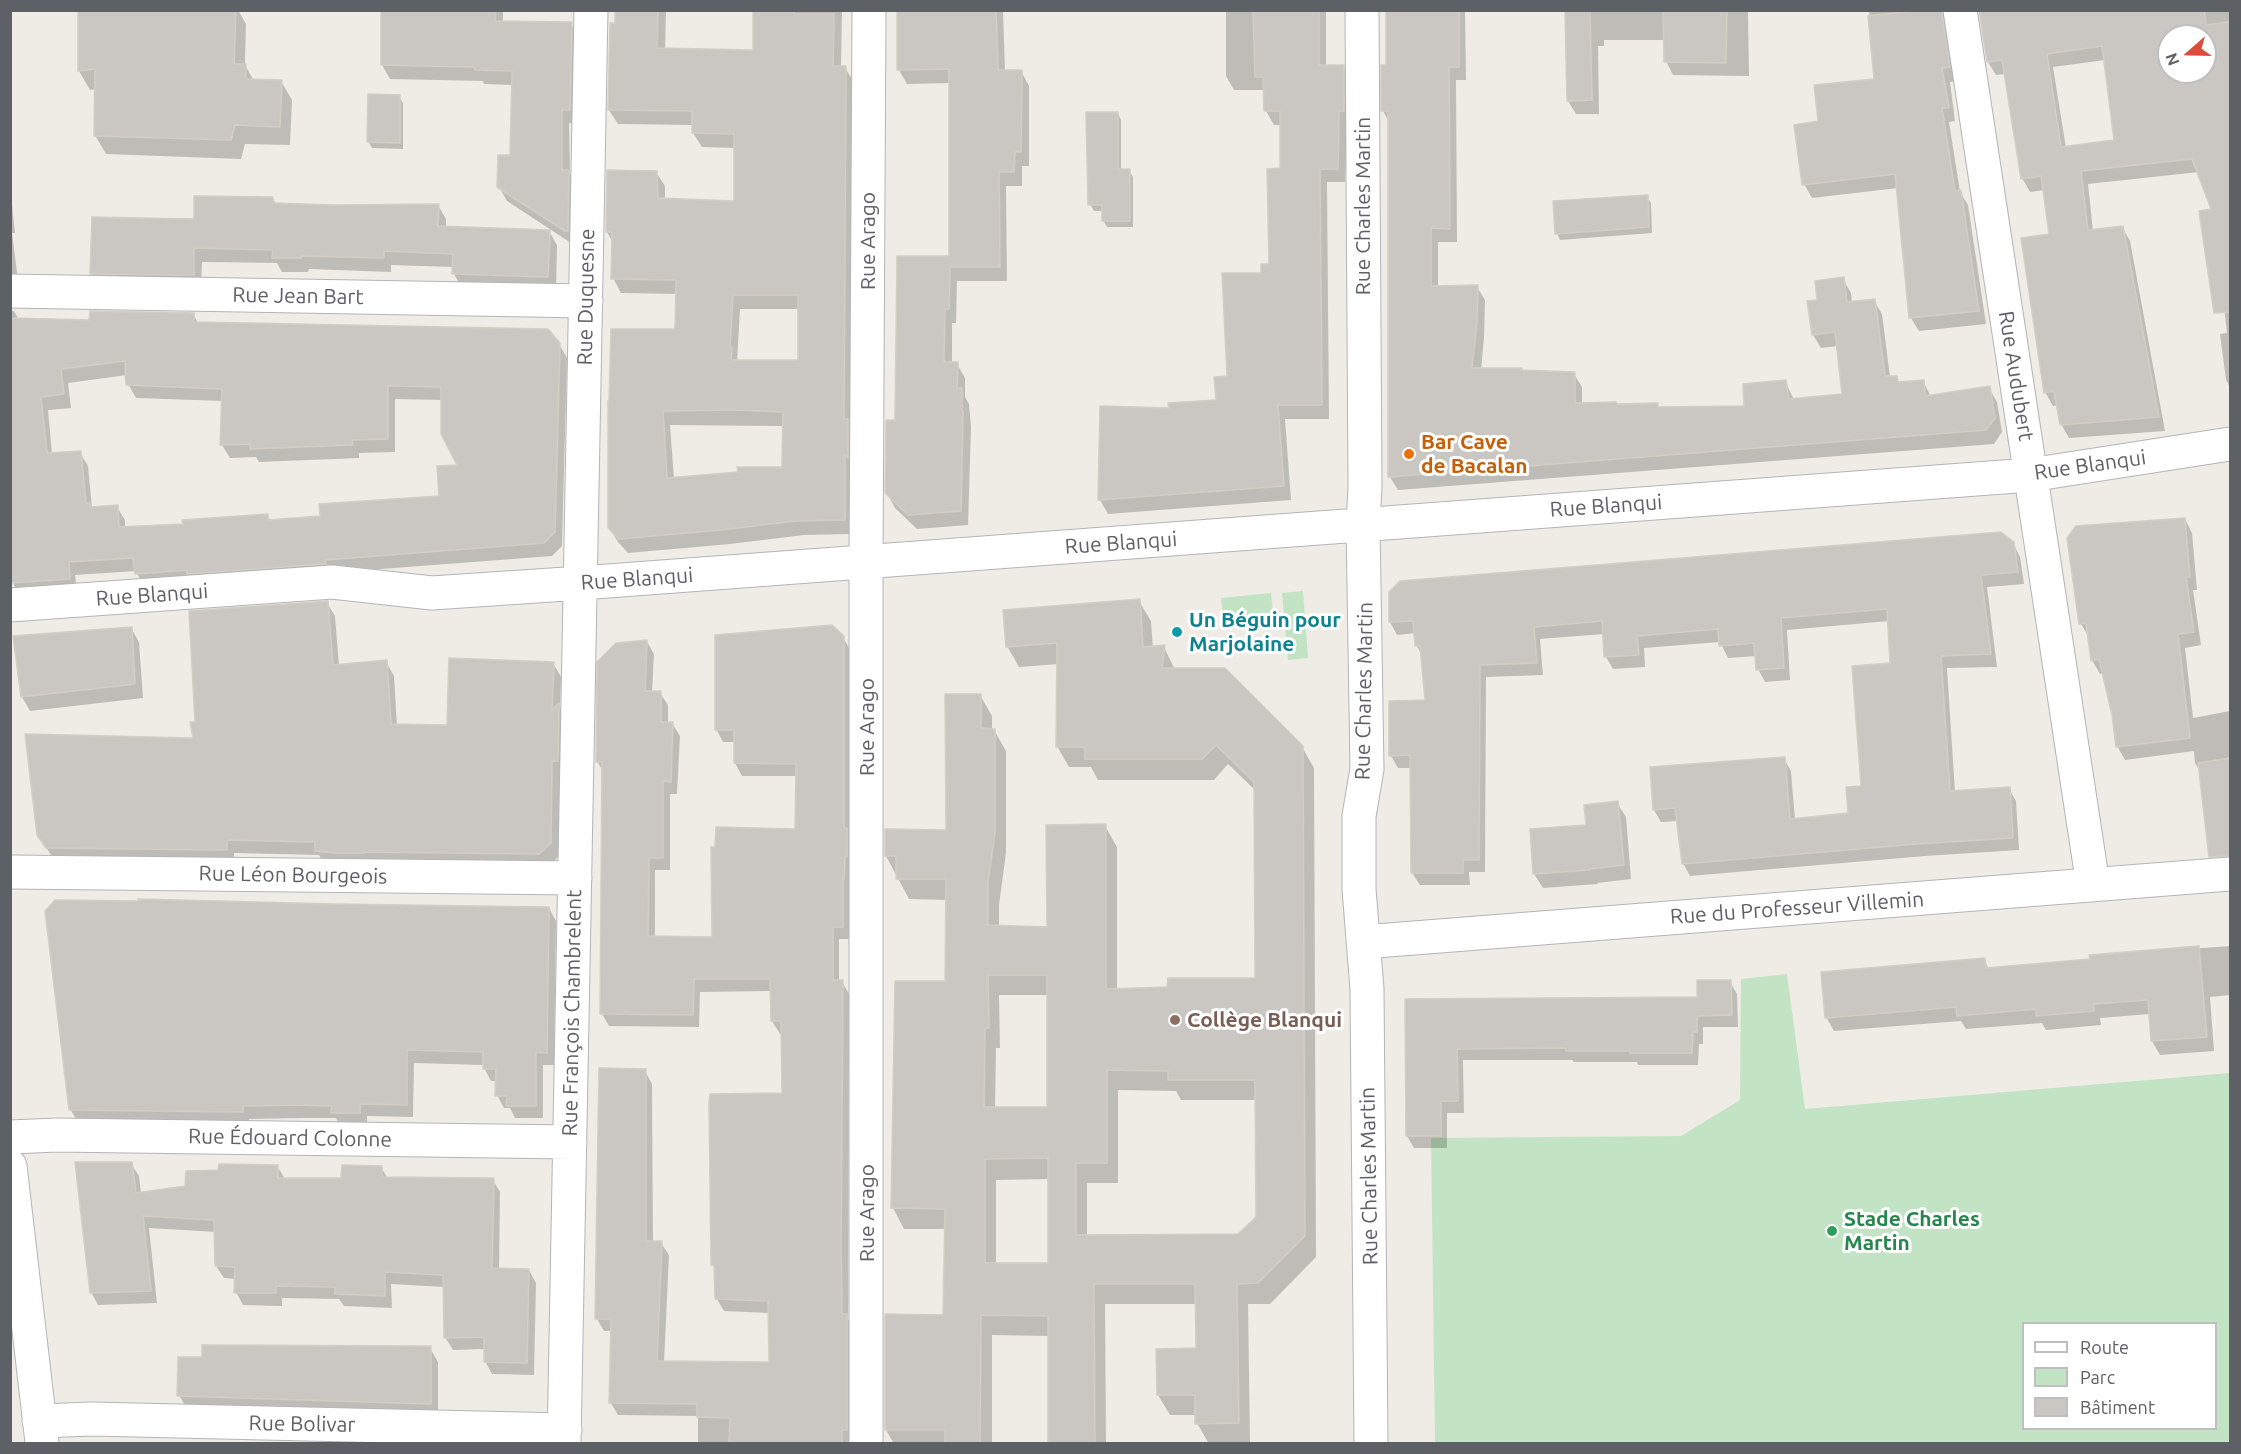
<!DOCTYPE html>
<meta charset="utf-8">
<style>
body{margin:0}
#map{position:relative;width:2241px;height:1454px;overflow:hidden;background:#eeece5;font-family:Ubuntu,sans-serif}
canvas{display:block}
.frame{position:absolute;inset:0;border:12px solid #5d6064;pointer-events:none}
.legend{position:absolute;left:2022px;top:1322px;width:195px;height:108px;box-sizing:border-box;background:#fff;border:2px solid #bebfc1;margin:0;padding:8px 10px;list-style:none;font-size:18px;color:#5d6064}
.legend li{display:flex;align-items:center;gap:12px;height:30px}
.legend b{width:30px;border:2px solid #bebfc1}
.north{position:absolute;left:2157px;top:24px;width:60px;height:60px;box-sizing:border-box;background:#fff;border:2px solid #bebfc1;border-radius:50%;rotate:250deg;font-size:16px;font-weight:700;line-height:24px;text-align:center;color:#5d6064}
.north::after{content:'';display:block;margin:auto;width:21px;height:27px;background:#de4b3b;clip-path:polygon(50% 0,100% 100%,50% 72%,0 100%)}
</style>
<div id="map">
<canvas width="2241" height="1454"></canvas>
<div class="frame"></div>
<ul class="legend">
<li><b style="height:8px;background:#fff"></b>Route</li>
<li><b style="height:16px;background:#c3e4c4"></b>Parc</li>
<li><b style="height:16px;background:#cac7c2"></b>Bâtiment</li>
</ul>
<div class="north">N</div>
</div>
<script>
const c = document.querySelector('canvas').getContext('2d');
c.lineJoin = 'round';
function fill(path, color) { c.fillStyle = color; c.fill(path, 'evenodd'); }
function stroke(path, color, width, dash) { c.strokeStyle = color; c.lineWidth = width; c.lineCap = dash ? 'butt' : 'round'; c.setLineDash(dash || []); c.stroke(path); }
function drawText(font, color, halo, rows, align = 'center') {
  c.font = font + ' Ubuntu,sans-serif'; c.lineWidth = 6; c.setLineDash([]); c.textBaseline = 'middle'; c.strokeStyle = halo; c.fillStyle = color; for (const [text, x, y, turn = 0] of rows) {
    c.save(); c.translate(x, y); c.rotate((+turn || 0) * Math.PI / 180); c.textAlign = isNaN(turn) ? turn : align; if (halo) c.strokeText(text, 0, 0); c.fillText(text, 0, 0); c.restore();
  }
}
fill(new Path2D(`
 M1303,591L1308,658L1288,660L1282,593Z
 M1271,593L1273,613L1223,618L1221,598Z
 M1787,974L1805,1109L2230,1073V1443H1435L1431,1138L1681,1136L1740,1100L1741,979ZM2024,1324H2216V1428H2024Z`), '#c3e4c4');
fill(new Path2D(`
 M80,10H238L246,24L245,65L254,81H281L292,100L290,145L245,144L241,159L106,154L95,135L96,89L90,90L79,71Z
 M383,10H503V23L571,24L579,38L578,124L569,123L570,174L577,186L574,245L507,201L499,187L512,157L513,85L484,84L483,81L390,79L382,65Z
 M617,10H666L665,50L754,51L755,10H842L841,67L845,68L854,82L852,534L804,535L730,544L628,553L618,542L609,527L677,331L678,294L621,293L613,278V243L607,232L656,172L665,186V200L736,203V148L702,147L693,133V125L618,124L609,110ZM740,309H799V361L737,362ZM670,425L784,426V468L674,479Z
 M899,10H1003L1005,71H1021L1029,86V166H1022V186H1006L1007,281H957L956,323H952V364H957L965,378V397L969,404L971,427L968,525L917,529L895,508L887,493L897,421L950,257L951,83L907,84L899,70Z
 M1226,10H1326V66H1343L1351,81L1347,125L1345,182H1327L1329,419H1285L1291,500L1108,514L1100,500L1170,409L1217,402L1229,378L1263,275L1270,265L1281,170V125H1274L1266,111L1265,90H1234L1226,76Z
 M1388,10H1465L1466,80H1456L1457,242H1438V287H1477L1485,300L1484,337L1481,370L1574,374L1582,387V405L1657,404L1659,408L1745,407L1785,381L1794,400L1844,395L1838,346L1821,348L1813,335L1819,301L1843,279L1851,293L1852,303L1874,301L1882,314L1890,377H1896L1900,384L1923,381L1931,397L1989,388L1997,402L2002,432L1994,444L1398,490L1390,477L1389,122L1383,111L1388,66Z
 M1567,10H1760L1748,12L1749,76L1673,75L1666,61L1665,40H1604V46H1598L1599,114H1576L1568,101Z
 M1869,10H1955L1957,81L1950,82L1955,121L1949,122L1960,192L1968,205L1986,324L1919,331L1911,318L1898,188L1812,198L1804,184L1820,123L1876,80Z
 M1981,10H2230V387L2226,380L2220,334L2227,333L2213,210L2199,172L2088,184L2093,231L2122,227L2130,241L2165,431L2069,438L2061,424L2058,405L2053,406L2045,392L2051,235L2045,190L2030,192L2022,178L2006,74L1996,75L1988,62ZM2169,36H2205V72H2169ZM2105,60L2116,141L2066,148L2053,67Z
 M399,97L403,103V149L372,148L368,141Z
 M1118,113L1121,120V171H1129L1133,177V227H1107L1103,220L1104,211H1094L1090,204Z
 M10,186L15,233H12L18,280H10Z
 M1647,197L1651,203L1652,233L1560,240L1557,233Z
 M273,199L276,204L406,207L438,205L446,219V228L549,231L557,245L556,290L462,288L454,274V267L391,265V272L309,269L308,272H282L277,263L202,262L201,289L100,287L92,273L196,221Z
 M10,311H14L19,320L91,322L193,314L198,323L559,344L567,358L562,546L552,556L144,587L136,571L75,575L77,592L26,596L15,587L10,578ZM127,375L128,384L136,398L224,401L222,445L230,458L256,457L259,462L359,458V453L395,452V399L443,400L459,466L441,497L322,517L271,521L267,515L185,525L125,529V520L117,507L92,508L88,466L80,453L52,454L48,410L71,408L68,383Z
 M2185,519L2192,533L2197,590H2193L2201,645L2185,648L2193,718L2230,711V853L2216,854L2201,773L2195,763L2194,751L2125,760L2117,746L2113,715L2104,673L2100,674L2092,660L2089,637L2081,624L2069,538Z
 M2013,543L2020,557L2024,584L1987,587L1997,667L1947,668L1955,792L2009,789L2016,801L2019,850L1925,856L1690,876L1683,863L1678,821L1661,822L1654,810L1784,759L1791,771L1795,820L1850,815L1863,788L1892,664L1889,621L1787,630L1790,680L1765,682L1758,669L1756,656L1728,658L1720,642L1644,648L1645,667L1613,669L1606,657L1604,634L1540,639L1543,675L1486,677L1485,872H1469L1470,885H1420L1412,873V768H1398L1391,756L1426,702L1422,656L1417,646L1416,633L1397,635L1390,622V592Z
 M1139,601L1151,621L1153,648L1164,647L1175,670L1302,747L1314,768L1316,1257L1270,1304H1248L1250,1444H1209L1197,1423V1415H1170L1158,1395L1197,1350V1304H1105L1106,1444H1050L1049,1336L992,1335V1444H894L886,1430L945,1316L946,1229H904L893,1208L897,982H946L948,900L909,899L886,856L947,832L980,695L992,716V730H994L1006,751V853L999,905V927L1048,928L1105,826L1117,847V990L1169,989L1257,979L1256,791L1228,764L1214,780H1098L1091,767H1069L1057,746L1059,664L1019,667L1007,646ZM999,995H1048L1049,1109H995L996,1048H1000ZM1118,1090L1176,1091L1181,1100H1257V1217L1239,1236H1087V1183H1118ZM1049,1179V1265L996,1264V1180Z
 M327,603L335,616L339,666L386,662L394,676L397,726H449L553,663L561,677L560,707L566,718L565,774H560L558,857L547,868L325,865L319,855L234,853V864L55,861L38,835L195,740L197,723Z
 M131,628L139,642L143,698L30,711L22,697L15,637Z
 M843,637L850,650L851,891H849L850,939H839V981L842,982L849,994L848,1319L854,1328V1443L698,1444V1416L618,1415L611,1403L612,1331H604L597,1319L645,1071L652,1084L653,1243H661L669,1255L664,1363L770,1364V1313L724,1311L717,1299L716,1270L713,1265L711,1102L783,1095V1034H780L772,1021V991L700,992L699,1027L609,1026L602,1014L604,773L597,761L647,642L654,654L652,693H660L668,705V723H672L680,736L677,794H670V870H655V938L713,939L797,830V776H742L735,763V742H723L716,729Z
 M1617,803L1626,817L1631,879L1597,883L1598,884L1543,888L1534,874L1532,831L1587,826Z
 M549,908L556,921L554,1065H543V1118H515L510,1108H504L497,1095V1081H491L484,1068V1065L414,1063L413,1117L367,1116V1126H340L336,1118H303L249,1119V1125L78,1122L70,1109Z
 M2230,946V995L2210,997L2214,1051L2160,1055L2152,1041L2150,1014L2100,1018L2101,1025L2046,1030L2042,1023L1966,1029L1961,1021L1834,1031L1826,1017L1984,960L1989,969L2091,961V956Z
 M1730,982L1737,994L1738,1027H1703V1044H1699L1698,1065H1638L1637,1062H1574L1572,1060H1463L1464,1113H1447V1148H1414L1407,1136L1406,1001L1698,998Z
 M131,1164L139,1176L141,1194L187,1187L277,1166L285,1179L343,1180L381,1167L388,1179L493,1180L500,1192L499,1270H529L536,1283L534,1375L492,1374L485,1361V1349L453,1350L445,1337L444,1287L391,1284L392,1308L344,1306L339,1299L282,1298V1306L243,1305L236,1292V1279L224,1278L216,1266V1232L149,1228L157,1303L98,1305L91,1292Z
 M430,1348L438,1362V1417L187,1409L179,1395Z`), '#0003');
const building = new Path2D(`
 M78,10H236L234,64H246V79L282,80L280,127L235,125L231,140L94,136L95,69L78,71Z
 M381,10H495V21L572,22L570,110H562V170H569L568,231H565L497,187L498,155H510L512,71L475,70L474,67L381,65Z
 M615,10H658L657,48L753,50V10H794V14H834L833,66H846L844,419H848V458L845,455V520L795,521L721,530L619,539L608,528V401L609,404L611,329H675L676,280L611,279L612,232H606L607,170L657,171L658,198L734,201V134L692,133V111L608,110L610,23H615ZM733,295H798V360H731L732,348L730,347ZM740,410L783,412L782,467H737L738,472L667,478L663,411Z
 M897,10H996L998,70H1022L1021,152H1015L1014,172H999L1000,267H950L949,309H945L944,362H958L957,388H962V411H963L961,511L908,515L885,493L886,420H895L897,256H949V69L897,70Z
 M1253,10H1319V65H1344V111H1339L1338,169H1320L1322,405H1278L1284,486L1098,500L1100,406L1169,408L1168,403L1216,400L1214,377L1227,376L1222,273H1261V264H1269L1267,169L1280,168V111H1264L1263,77H1255Z
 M1386,10H1459V67H1449L1450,229L1431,228V286L1478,285L1477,322L1472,368H1522V370L1575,372V403L1616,402L1617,404L1658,403V407L1744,406L1743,384L1786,380L1789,399L1842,394L1835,332L1812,335L1807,301L1817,300L1815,281L1844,277L1847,302L1875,299L1885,376H1897L1898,382L1924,380L1925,396L1990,386L1995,418L1986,430L1388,477V111H1381V65H1386Z
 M1565,10H1590L1592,100L1567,101Z
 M1663,10H1727L1726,63L1664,62Z
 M1922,10H1942L1950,67L1942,68L1949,108H1942L1955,191L1961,190L1979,311L1909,318L1895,174L1802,185L1794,125L1818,121L1814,85L1874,79L1868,16Z
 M1979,10H2204L2206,25L2230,22V312L2214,313L2199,211L2211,209L2192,159L2081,171L2088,230L2123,226L2159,417L2060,425L2054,391L2044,393L2021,238L2049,234L2041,176L2021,179L2002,60L1987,62ZM2169,36H2205V72H2169ZM2102,46L2114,140L2061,147L2047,54Z
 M368,94L400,95V143L367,142Z
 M1086,112H1118V169H1130V221H1102V205H1088Z
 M1648,195L1649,227L1555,234L1553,201Z
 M194,196L273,197V203L336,205L439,204L438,226L550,230L548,277L452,274L453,254L384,251V258L301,256V258H272L273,250L194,248V275L90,274L92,217L194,219Z
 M90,311L194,313V322L548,329L560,343L555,532L544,543L325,560L326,564L187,574V570L135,574L133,558L69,562L70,579L10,583V318L89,320ZM125,361L126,385L222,389L220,445L250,444V449L353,445L352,440L388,439V386L441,387V434L457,465L437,466L439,496L319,504L320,516L268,520V514L182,520L183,524L119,527L118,505L90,507V503H86L81,451L47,453L41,397L64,394L61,369Z
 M2185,518L2190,577H2186L2194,632L2178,634L2190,738L2116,747L2112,715L2099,659L2091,661L2086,623L2079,624L2067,538L2076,526Z
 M2001,532L2014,542L2018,572L1981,575L1991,654L1941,656L1950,791L2010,787L2013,838L1917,844L1682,864L1675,808L1653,810L1650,767L1785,757L1790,819L1848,813L1846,787L1861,786L1852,666L1890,663L1887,609L1781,618L1784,668L1756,670L1754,643L1719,646L1718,629L1637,636L1639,655L1604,657L1602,621L1534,627L1537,663L1480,665L1479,860H1463V873H1411L1410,755L1389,756V701L1425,700L1420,646H1415L1413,621L1389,622V592L1400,581Z
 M1140,599L1143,647L1165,645L1162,668H1225L1303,746L1305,1236L1258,1283L1237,1284L1239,1423L1195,1424V1395H1157L1156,1349L1196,1348L1195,1284H1094L1095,1443H1048V1316L981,1315L980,1443H945V1430H885V1314L943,1315L945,1209L891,1208L895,981H945L946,879H896V856H885V829L946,830L945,694H981V728L995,729V832L988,883V925L1047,927L1046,825L1106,824V989L1167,987L1168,978H1255L1254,782L1216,745L1202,759H1085V747H1056L1057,643L1006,647L1003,610ZM988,975H1047V1107H984L985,1028H989ZM1107,1070L1168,1071V1080H1255L1256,1217L1238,1234L1076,1235V1163H1107ZM1048,1158V1263H985V1159Z
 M328,601L333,665L387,660L391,724L447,725L449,658L554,662L552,710L559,703L558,761H552L551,843L539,854L364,852V853H335L315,851V842L227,840V850L46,848L37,835L25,734L193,738L190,722H195L189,611Z
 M832,625L844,636V828H847V856H845L844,879H843V927H833V980H843L841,1246L842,1314H847V1430H842V1443H729L730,1418L697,1417V1404L609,1403L611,1319H595L599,1068L646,1069V1241H662L657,1361L769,1362L768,1301L715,1299L714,1265H711L709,1102L710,1094L782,1093L781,1021H771L770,979H694L693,1015L600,1014L602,762H596L597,662L616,643L647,640L645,691H661V722H673L671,782L663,781V858H649L648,936L712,937L711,847H715L716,827L795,829L796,764L734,763V730H715V635Z
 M132,627L135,684L21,697L13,636Z
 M2230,758V856L2209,857L2198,763Z
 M1618,801L1624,865L1590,869V870L1533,874L1530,829L1586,825L1584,805Z
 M138,899L334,904L549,907L547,1053L536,1052V1106H506L507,1096H495L496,1069H483V1052L407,1050V1105L360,1104V1113H331L332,1106L295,1105L243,1106V1112L69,1110L45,911L55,900L138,901Z
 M2199,946L2207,1037L2151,1041L2148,1000L2093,1004L2094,1011L2036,1016V1009L1957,1016L1956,1007L1825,1018L1821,972L1985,958L1986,968L2090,959L2089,955Z
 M1697,980H1731L1732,1015L1697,1016V1032H1693L1692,1053H1630V1051H1566V1048L1457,1049L1458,1101H1441V1136H1406L1405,999L1697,997Z
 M75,1162H132L136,1193L185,1186L186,1171L218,1170L219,1164L278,1165V1178H341L342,1165L382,1166V1177L494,1178L492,1268L529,1269L527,1363L484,1362V1337L444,1338L443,1275L385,1272V1296L335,1294V1287L276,1286V1293H234L235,1267L215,1266L214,1220L143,1216L151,1291L90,1293Z
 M202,1345L431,1346V1404L177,1396L178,1357H202Z`);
fill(building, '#cac7c2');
stroke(building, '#d2cec3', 1.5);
const minor = new Path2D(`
 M1362,10L1365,487L1363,525L1367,769L1359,816V889L1367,989L1371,1444
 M1960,10L2093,885
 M10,291L586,301
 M10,605L332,582L432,593L581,583L2030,475L2230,444
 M10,872L575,878
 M1363,942L2230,874
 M10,1137L57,1135L570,1142
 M10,1166L42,1442
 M39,1421L92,1419L565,1430
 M564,1444L591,10
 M866,1444V562L869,10`);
stroke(minor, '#b2b5b9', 35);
stroke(minor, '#fff', 33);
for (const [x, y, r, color] of [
 [1409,454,6,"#e8710a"],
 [1177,632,6,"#0f9aa8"],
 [1175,1020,6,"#8d6e63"],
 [1832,1231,6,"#2e9e5b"]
]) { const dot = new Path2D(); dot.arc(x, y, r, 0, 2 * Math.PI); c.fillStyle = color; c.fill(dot); stroke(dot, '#fff', 2); }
drawText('21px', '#5d6064', '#fff', [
 ["Rue Charles Martin",1363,206,-90],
 ["Rue Arago",868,241,-90],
 ["Rue Jean Bart",298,296,1],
 ["Rue Duquesne",586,297,-89],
 ["Rue Audubert",2016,376,81],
 ["Rue Blanqui",2090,465,-8],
 ["Rue Blanqui",1606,506,-4],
 ["Rue Blanqui",1121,543,-4],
 ["Rue Blanqui",637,579,-4],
 ["Rue Blanqui",152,595,-4],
 ["Rue Charles Martin",1364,691,-89],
 ["Rue Arago",867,727,-90],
 ["Rue Léon Bourgeois",293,875,1],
 ["Rue du Professeur Villemin",1797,908,-4],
 ["Rue François Chambrelent",572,1013,-89],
 ["Rue Édouard Colonne",290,1138,1],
 ["Rue Charles Martin",1369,1176,-91],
 ["Rue Arago",867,1213,-90],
 ["Rue Bolivar",302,1424,1]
]);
drawText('bold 21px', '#c56008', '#fff', [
 ["Bar Cave",1421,442],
 ["de Bacalan",1421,466]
], 'left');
drawText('bold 21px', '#0d838f', '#fff', [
 ["Un Béguin pour",1189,620],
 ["Marjolaine",1189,644]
], 'left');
drawText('bold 21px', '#785e54', '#fff', [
 ["Collège Blanqui",1187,1020]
], 'left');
drawText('bold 21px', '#27864d', '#fff', [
 ["Stade Charles",1844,1219],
 ["Martin",1844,1243]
], 'left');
</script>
